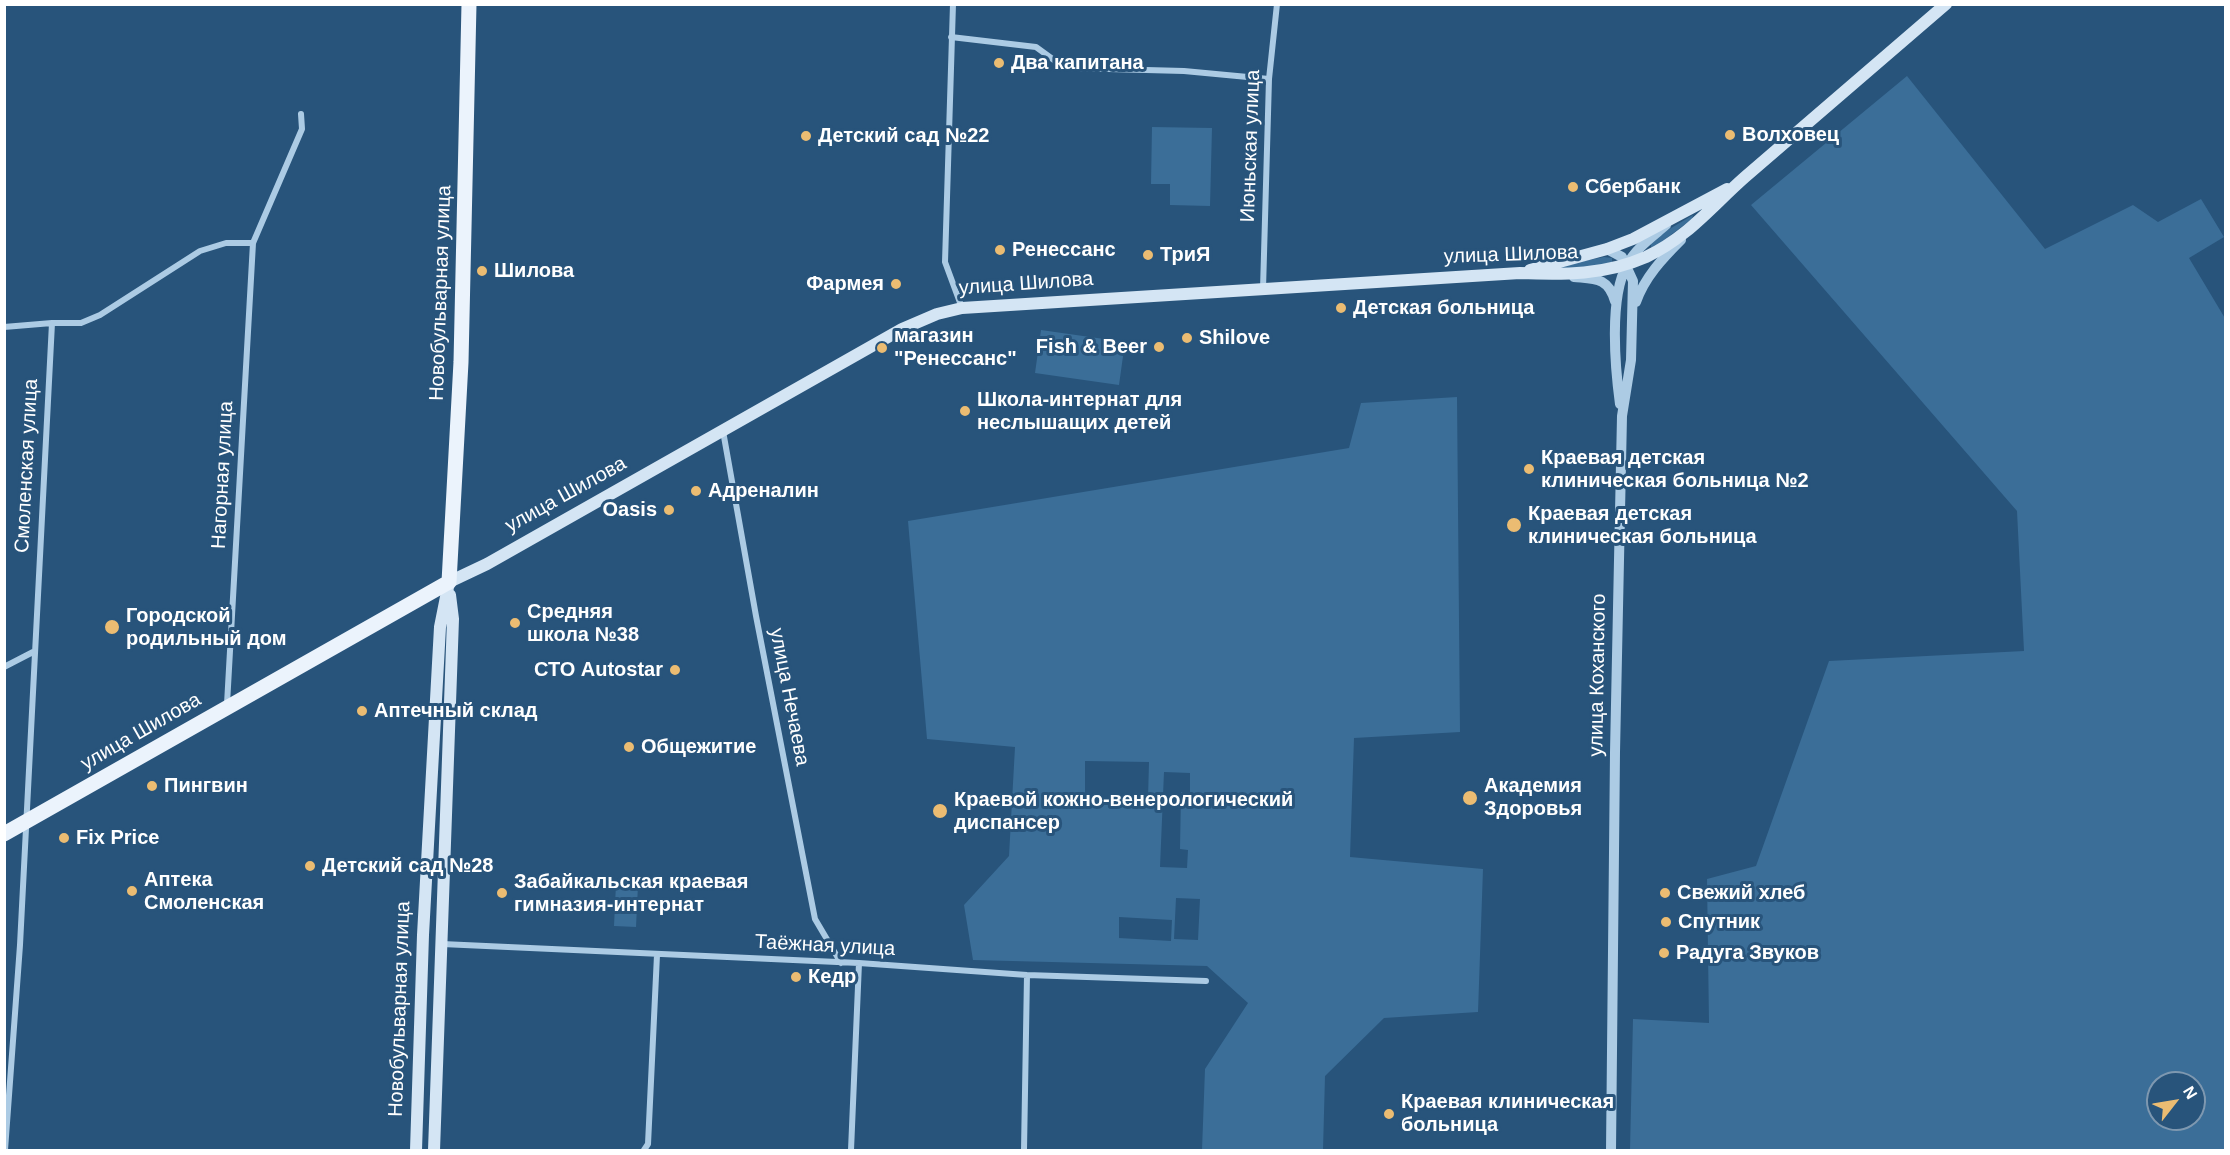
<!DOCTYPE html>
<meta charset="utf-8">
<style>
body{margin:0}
#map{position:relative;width:2230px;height:1155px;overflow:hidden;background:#28547b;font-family:Helvetica,sans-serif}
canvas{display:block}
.frame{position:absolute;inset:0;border:6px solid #fff;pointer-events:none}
.north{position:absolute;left:2146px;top:1071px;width:60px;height:60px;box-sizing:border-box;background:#28547b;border:2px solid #7e98b0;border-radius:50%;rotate:59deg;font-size:16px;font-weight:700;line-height:24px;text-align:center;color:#fff}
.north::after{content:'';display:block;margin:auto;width:21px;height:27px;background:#ebbc72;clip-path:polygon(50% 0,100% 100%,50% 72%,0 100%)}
</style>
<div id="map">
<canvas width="2230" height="1155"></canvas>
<div class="frame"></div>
<div class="north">N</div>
</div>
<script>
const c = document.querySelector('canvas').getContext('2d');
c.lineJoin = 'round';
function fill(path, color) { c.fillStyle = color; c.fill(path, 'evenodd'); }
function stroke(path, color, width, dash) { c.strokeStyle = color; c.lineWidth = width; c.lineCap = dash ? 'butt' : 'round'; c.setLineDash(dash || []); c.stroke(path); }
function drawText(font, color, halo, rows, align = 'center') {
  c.font = font + ' Helvetica,sans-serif'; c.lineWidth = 6; c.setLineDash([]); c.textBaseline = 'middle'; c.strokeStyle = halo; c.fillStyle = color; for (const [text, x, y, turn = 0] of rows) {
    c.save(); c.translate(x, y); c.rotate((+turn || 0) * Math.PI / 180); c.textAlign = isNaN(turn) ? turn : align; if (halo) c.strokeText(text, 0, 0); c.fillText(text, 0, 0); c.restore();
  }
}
fill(new Path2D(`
 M1907,76L2045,249L2133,205L2158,222L2201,199L2224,237L2189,258L2226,320L2225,1150H1630L1633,1019L1709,1023L1707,879L1756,866L1829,661L2024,651L2017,511L1751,205ZM2158,1083H2194V1119H2158Z
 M1152,127L1212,128L1210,206L1170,205V184H1151Z
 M1693,215L1692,219L1652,249L1650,243L1656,237Z
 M1604,257L1612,258V262L1574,272L1554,267Z
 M1041,330L1125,342L1119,385L1035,373Z
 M1457,397L1460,732L1354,738L1350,857L1483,869L1478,1012L1384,1018L1325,1076L1323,1150H1202L1205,1069L1248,1003L1207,966L973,960L964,905L1009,856L1015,747L927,739L908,521L1349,448L1361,403ZM1085,761L1149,762L1148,799L1085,797ZM1164,772L1190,773V792H1181L1180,849L1188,850L1187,868L1160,867ZM1176,898L1200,899L1198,940L1174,939ZM1119,917L1172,920L1171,941L1119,938Z
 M616,884L638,885L636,927L614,926Z`), '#3b6e98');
stroke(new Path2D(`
 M953,4L945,262L962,308
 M951,37L1036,47L1058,63L1070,68L1184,71L1269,79
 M1263,289L1269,79L1277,4
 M4,327L52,323H81L100,315L200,251L226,243H253L302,129L301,114
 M723,431L756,616L815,919L841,963
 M4,667L33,652
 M227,704L253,243
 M442,944L859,963L1027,975L1206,981
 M5,1150L20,945L52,323
 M644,1150L648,1144L657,955
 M851,1150L859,963
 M1024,1150L1027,975`), '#accbe4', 6);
stroke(new Path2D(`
 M1607,249L1622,257L1633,281L1631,360L1622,416L1615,752L1611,1150
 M1574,277C1595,279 1608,277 1615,301
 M1636,302C1645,277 1662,259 1681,240
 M1620,404C1615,367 1609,297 1627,265C1636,248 1652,237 1666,225`), '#accbe4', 10);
stroke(new Path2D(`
 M1530,270L1607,249L1633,239L1727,189
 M449,582L487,564L902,329L937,314L962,308L1520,273C1564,275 1605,275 1646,257C1688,237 1711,207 1745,177C1812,120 1879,62 1946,4
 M416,1150L423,935L440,627L449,582
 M434,1150L453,619L450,595`), '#d4e5f4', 12);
stroke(new Path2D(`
 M4,834L449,582L461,362L469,4`), '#ebf3fc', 15);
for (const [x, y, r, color] of [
 [999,63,6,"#ebbc72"],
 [1730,135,6,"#ebbc72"],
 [806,136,6,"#ebbc72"],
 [1573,187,6,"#ebbc72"],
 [1000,250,6,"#ebbc72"],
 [1148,255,6,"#ebbc72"],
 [482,271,6,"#ebbc72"],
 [896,284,6,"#ebbc72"],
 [1341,308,6,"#ebbc72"],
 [1187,338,6,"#ebbc72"],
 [1159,347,6,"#ebbc72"],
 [882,348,6,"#ebbc72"],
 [965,411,6,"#ebbc72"],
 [1529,469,6,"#ebbc72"],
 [696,491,6,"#ebbc72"],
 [669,510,6,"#ebbc72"],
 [1514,525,8,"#ebbc72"],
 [515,623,6,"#ebbc72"],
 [112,627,8,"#ebbc72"],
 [675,670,6,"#ebbc72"],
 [362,711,6,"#ebbc72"],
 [629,747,6,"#ebbc72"],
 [152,786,6,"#ebbc72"],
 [1470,798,8,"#ebbc72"],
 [940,811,8,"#ebbc72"],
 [64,838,6,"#ebbc72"],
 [310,866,6,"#ebbc72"],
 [132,891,6,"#ebbc72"],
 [502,893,6,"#ebbc72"],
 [1665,893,6,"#ebbc72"],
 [1666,922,6,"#ebbc72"],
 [1664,953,6,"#ebbc72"],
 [796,977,6,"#ebbc72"],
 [1389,1114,6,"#ebbc72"]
]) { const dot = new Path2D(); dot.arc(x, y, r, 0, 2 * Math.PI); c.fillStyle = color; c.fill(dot); stroke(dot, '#28547b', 2); }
drawText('bold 20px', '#fff', '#28547b', [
 ["Два капитана",1011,63],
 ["Волховец",1742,135],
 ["Детский сад №22",818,136],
 ["Сбербанк",1585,187],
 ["Ренессанс",1012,250],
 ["ТриЯ",1160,255],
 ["Шилова",494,271],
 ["Фармея",884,284,"right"],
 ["Детская больница",1353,308],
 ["магазин",894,336],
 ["\"Ренессанс\"",894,359],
 ["Shilove",1199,338],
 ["Fish & Beer",1147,347,"right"],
 ["Школа-интернат для",977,400],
 ["неслышащих детей",977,423],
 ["Краевая детская",1541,458],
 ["клиническая больница №2",1541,481],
 ["Адреналин",708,491],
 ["Oasis",657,510,"right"],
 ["Краевая детская",1528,514],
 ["клиническая больница",1528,537],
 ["Средняя",527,612],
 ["школа №38",527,635],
 ["Городской",126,616],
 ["родильный дом",126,639],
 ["СТО Autostar",663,670,"right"],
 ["Аптечный склад",374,711],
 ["Общежитие",641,747],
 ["Пингвин",164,786],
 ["Академия",1484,786],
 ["Здоровья",1484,809],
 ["Краевой кожно-венерологический",954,800],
 ["диспансер",954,823],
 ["Fix Price",76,838],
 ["Детский сад №28",322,866],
 ["Аптека",144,880],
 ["Смоленская",144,903],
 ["Забайкальская краевая",514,882],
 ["гимназия-интернат",514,905],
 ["Свежий хлеб",1677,893],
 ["Спутник",1678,922],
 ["Радуга Звуков",1676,953],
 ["Кедр",808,977],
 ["Краевая клиническая",1401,1102],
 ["больница",1401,1125]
], 'left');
drawText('20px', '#fff', '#28547b', [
 ["Июньская улица",1251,146,-88],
 ["улица Шилова",1511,255,-2],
 ["улица Шилова",1026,284,-4],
 ["Новобульварная улица",441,293,-88],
 ["Смоленская улица",27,466,-87],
 ["Нагорная улица",223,475,-87],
 ["улица Шилова",566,495,-29],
 ["улица Коханского",1598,675,-89],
 ["улица Нечаева",789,697,79],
 ["улица Шилова",141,732,-30],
 ["Таёжная улица",825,946,3],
 ["Новобульварная улица",400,1009,-88]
]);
</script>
